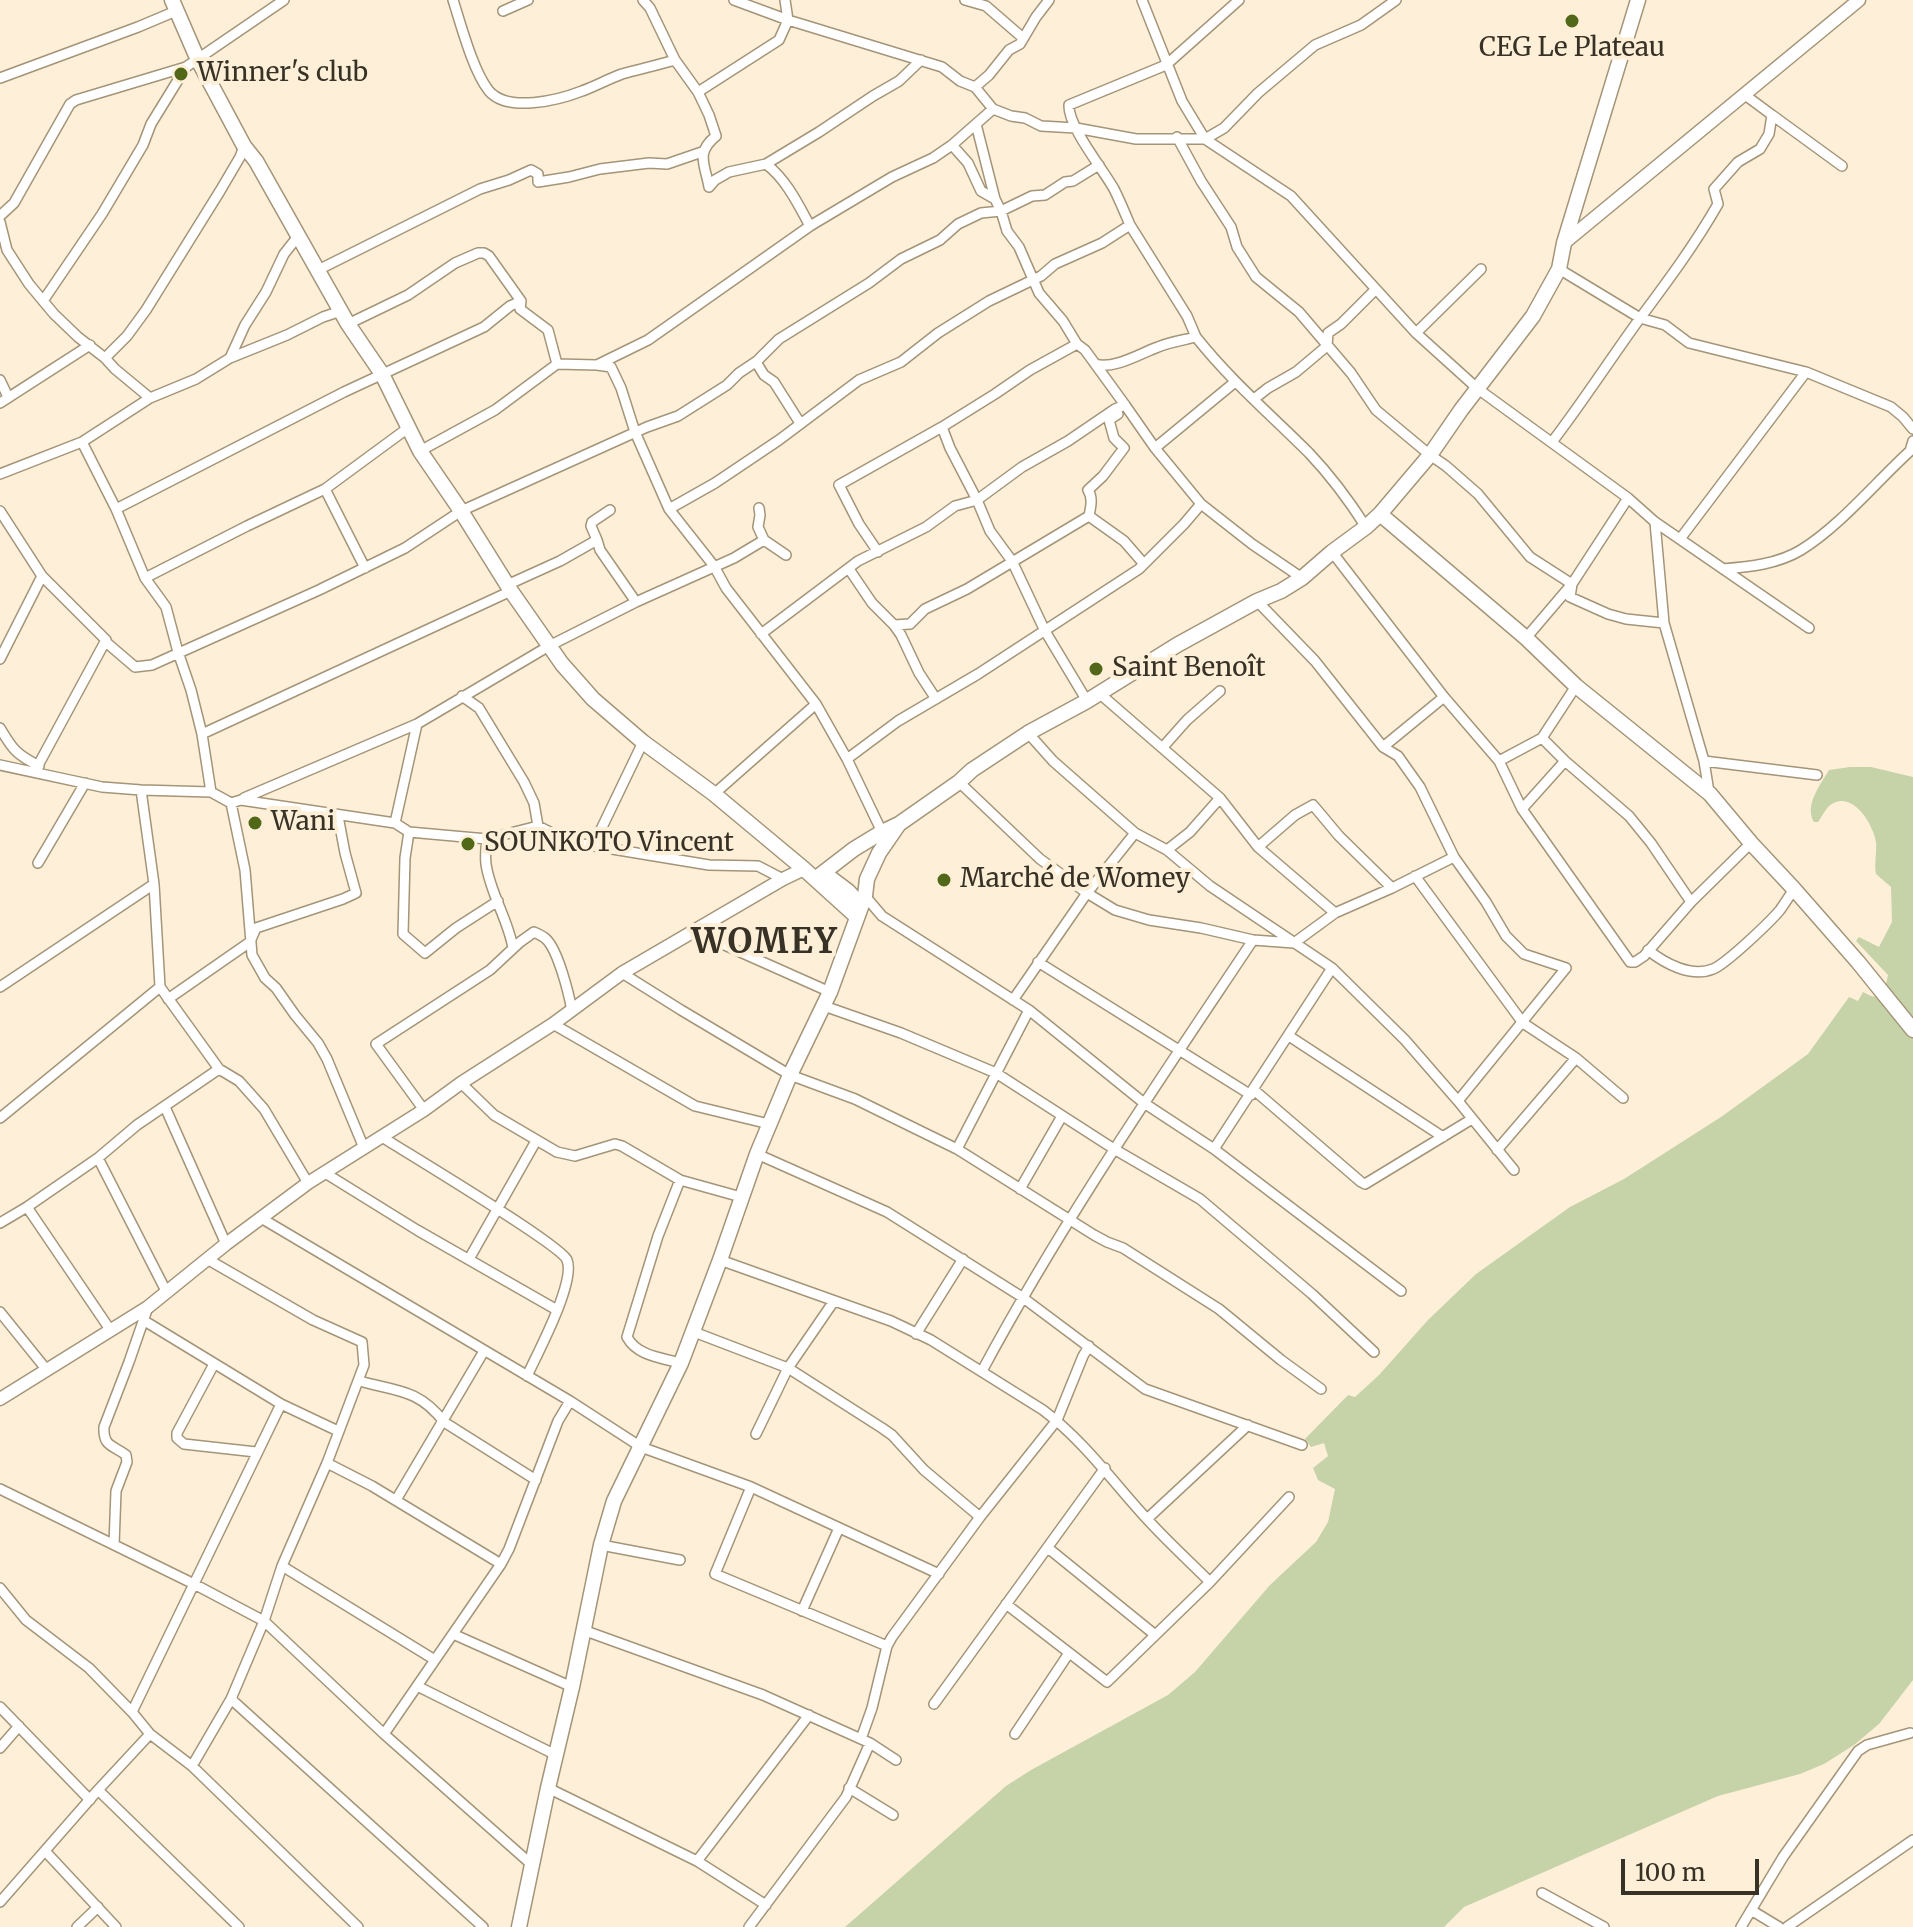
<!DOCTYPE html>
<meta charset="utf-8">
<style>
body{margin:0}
#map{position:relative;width:1913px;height:1927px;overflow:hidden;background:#fef0d8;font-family:Merriweather,serif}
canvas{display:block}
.scale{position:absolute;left:1621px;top:1859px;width:138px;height:36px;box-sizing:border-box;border:4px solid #383226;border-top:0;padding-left:10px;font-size:24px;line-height:28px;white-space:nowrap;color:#383226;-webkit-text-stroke:6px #fef0d8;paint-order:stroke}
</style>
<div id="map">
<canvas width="1913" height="1927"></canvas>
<div class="scale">100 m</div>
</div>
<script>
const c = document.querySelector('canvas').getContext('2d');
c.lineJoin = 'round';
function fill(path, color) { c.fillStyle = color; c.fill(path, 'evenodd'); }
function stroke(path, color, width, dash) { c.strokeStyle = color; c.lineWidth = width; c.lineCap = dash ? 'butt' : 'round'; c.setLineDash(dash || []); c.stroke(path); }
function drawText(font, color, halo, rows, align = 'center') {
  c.font = font + ' Merriweather,serif'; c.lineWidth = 8; c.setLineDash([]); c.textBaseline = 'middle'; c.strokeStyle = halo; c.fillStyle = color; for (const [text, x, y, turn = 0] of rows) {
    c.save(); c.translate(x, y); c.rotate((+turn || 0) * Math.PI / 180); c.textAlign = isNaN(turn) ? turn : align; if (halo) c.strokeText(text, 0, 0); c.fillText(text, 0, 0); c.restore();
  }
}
fill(new Path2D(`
 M1850,767H1871L1913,777V1680L1879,1724L1854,1745L1824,1764L1800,1774L1718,1796L1464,1907L1444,1927H845L1006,1786L1031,1770L1168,1695L1195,1672L1270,1585L1316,1542L1328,1522L1335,1489L1318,1480L1313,1468L1328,1456L1324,1443L1311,1447L1305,1439L1348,1395L1355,1397L1379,1375L1428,1320L1476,1274L1570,1207L1624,1179L1721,1117L1808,1054L1849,997L1858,1001L1863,992L1871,996L1883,998L1888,975L1856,941L1859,937L1879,947L1892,922L1891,887L1876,874C1874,863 1877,852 1876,842C1873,823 1851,788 1829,806C1824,811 1822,817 1818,822H1814C1804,806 1820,785 1829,770Z`), '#c6d2a8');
const minor = new Path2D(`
 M453,0C461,25 473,71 489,91C508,113 559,100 582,91C596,86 608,79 622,74C640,69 658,65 675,60
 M643,0L650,8L675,60L698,92L709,115L716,136C695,153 705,164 709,187
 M734,0L788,20L942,67L960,81L975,87L993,109L1011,116L1025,118L1041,126L1076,128L1136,139H1205L1224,128L1258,93L1315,45L1361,25L1396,0
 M965,0L986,6L1023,38
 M1142,0L1182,101L1205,139L1291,196L1416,333L1478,389L1628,498L1655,522L1809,628
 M503,11L528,0
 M0,78L138,27L176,11
 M975,87L989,75L1009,50L1020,44L1036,17L1049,0
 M698,92L779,40L788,20L785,0
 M1772,115L1842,166
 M976,124L995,199
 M1177,137L1201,181L1231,227L1237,247L1256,277L1299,312L1351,373L1376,410L1430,455L1446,466L1478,494L1530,557L1572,584L1570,597L1608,614L1626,619L1664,623
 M952,145L968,163L981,191L995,199L1001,211L1032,196L1045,195L1065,182L1073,181L1099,165
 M766,164C786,179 798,204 810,226
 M709,187L715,180L729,172L766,164L819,132L873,96L899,81L921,60
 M0,216L14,203L70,104L76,100L186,67L284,0
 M0,222L7,250L29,284L54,314L78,337L105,358L115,369L150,398
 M1130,225L1187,316L1196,337
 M1559,269L1640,318L1665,325L1689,343L1806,372L1891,407L1903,417L1913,429
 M318,270L480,189L509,180L531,170L538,174V182L569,177L600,169L649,163L667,164L702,152
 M43,301L102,214L143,145L151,124L186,67
 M348,324L408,295L455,263L478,253H484L489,256L521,301L520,309L548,330L557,364
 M1416,333L1481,269
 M105,358L127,336L146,310L220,191L240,157L244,146
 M230,358L245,325L266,292L284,254L299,235
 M756,362L764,375L774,382L800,423
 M1095,364C1114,370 1141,353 1158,347C1170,342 1184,340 1196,337C1230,380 1271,415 1309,453C1330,475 1350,502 1366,527
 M597,365L611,367L621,388L635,432L669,509L714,566L726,588L816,704L847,759L882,832
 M0,380L8,397
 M1254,399L1268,388L1296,372L1327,346L1328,333L1341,324L1376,289
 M0,403L90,345
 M1125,405L1155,448L1201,504L1252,544L1302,578
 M942,427L950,448L977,500L990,531L1012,561L1045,631L1087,701
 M82,442L116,509L145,578L166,607L178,652L191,690L202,734L211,792
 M1552,442C1582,403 1609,361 1638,321C1667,282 1694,246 1718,204L1714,189L1738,162L1760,149L1769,134L1772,115L1745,95
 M1155,448L1235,382
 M420,451L495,410L557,364L597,365L648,340L810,226L892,177L933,158L952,145L993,109
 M0,474L82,442L150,398L196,379L230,358L287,335L323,317L341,311
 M325,489L365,568
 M759,508L760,515L758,527L764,540
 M116,509L344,392L484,327L510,306L521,301
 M669,509L715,483L779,440L859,380L901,362L938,333L989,301L1041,276L1055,264L1102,243L1130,225C1125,213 1120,201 1114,189C1103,169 1068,127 1069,105L1166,65L1239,0
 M0,511L42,576L106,640L107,643L135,667L152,665L319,590L405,548L461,511L647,427L678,416L727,385L739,373L757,361L779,339L869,283L901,259L940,240L958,224L981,213L1001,211L1007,231L1019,247L1039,293L1063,321L1077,344L1085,350L1125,405L1115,409L1068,441L1022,467L977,500L955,506L926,527L858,561L761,634
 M1089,516L1124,541L1144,564
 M1655,522L1664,623L1704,761L1709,792
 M1680,539L1806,372
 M597,540L591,526L592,522L610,510
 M878,552L859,524L839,485L942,427L995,394L1030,370L1077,344
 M1332,552L1444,697L1499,761L1522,809L1630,962H1635L1644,956L1691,902L1751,843
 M849,569L872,603L894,625L901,635L919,673L936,699
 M1723,569C1749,567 1778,564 1801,550C1840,526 1876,482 1910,451L1913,441
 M145,578L247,526L325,489L408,428
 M507,585L560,561L597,540L600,550L636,602
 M1257,601L1315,661L1383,747L1398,756L1420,787L1454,857L1486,902L1506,936L1524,954L1566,968L1458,1101
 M894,625L910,624L925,609L967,589L1089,516C1091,506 1093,498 1088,490L1103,476L1124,448L1114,438L1109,420L1118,414
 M1526,638L1572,584L1628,498
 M0,659L42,576
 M1099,693L1220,798L1258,847L1335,913
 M462,696L479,708L524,782L534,803L538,826
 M0,728C13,750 16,754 39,766
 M1028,733L1053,761L1135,833L1167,850L1210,886L1332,968L1405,1040L1458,1101L1514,1170
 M202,734L511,591
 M1542,738L1565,761L1629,816L1651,843L1691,902
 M1163,747L1187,720L1220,691
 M1383,747L1444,697
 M847,759L898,721L978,674L1139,569L1184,524L1201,504
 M1499,761L1542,738L1576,686
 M1704,761L1817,775
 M0,765L102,787L141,790L211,792L231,803L241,800L395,823L409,832L487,839L538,826L570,842L709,865L758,866L783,879
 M35,771L106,640
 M959,782L1040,859L1087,893L1115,910L1149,920L1201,928L1253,940L1294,943L1335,913L1392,888L1454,857
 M141,790L154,884L160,987L219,1069L239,1081L264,1109L308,1183
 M714,794L816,704
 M244,798L417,724L549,646L636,602L734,558L764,540L786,555
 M231,803L245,870L252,955L265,978L276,988L295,1015L318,1043L327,1059L364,1148
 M1522,809L1565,761
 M395,823L417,724
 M409,832L405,858L403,934L425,953L456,928L498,901
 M487,839C486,847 485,856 486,864C490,893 508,919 513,948
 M593,846L643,742
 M1258,847L1295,815L1313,805L1339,836L1392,888
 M1167,850L1190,832L1220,798
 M38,863L85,783
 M1415,876L1523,1023L1576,1058L1623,1098
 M865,896L882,916L1029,1010L1144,1103L1214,1149L1401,1291
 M693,931L830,992
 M1648,950C1664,963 1691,978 1713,969C1726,964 1770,922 1780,910C1785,903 1790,895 1794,889
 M1038,962L1251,1095
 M622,973L681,1010L790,1075L855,1099L957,1149L1094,1235L1107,1242L1123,1248L1219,1309L1281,1360L1321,1389
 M0,987L154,884
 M168,999L250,942L256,928L343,899L356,893L345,853L338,816
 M1013,1000L1087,893L1135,833
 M824,1006L901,1033L996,1073L1114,1149L1200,1199L1312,1294L1374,1352
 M553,1024L695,1106L769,1124
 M1289,1036L1443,1137
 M461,1083L494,1115L557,1152L575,1156L615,1144L622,1146L680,1180L741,1197
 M1254,1090L1361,1182L1365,1184L1472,1119
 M165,1107L226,1244
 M424,1110L376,1044L490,970L520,942L534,932C538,934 543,936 546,939C558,950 569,994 572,1011
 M0,1118L160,987
 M382,1137C407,1153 561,1245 567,1260C576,1282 537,1354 527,1376
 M957,1149L1029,1010
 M1214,1149L1332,968
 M1497,1150L1576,1058
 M757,1154L887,1212L1022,1297L1145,1389L1302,1445
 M98,1158L166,1291
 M325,1173L417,1230L557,1310
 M680,1180L658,1236L627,1337C637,1356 662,1358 681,1363
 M1020,1189L1062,1116
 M27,1207L111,1331
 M261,1218L570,1401L641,1447L751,1487L939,1574
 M0,1223L27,1207L98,1158L137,1125L219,1069
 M469,1259L536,1141
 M720,1260L891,1321L931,1340L1043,1410C1084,1441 1113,1482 1147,1519C1167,1541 1189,1561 1210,1582
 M0,1312L46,1369
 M143,1320L281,1404L338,1431
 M694,1332L788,1368L882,1428L892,1435L924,1470L980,1517
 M916,1334L963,1259
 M214,1364L177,1433V1438L184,1444L256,1452
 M982,1371C1062,1222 1159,1081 1253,940
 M359,1381C396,1391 419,1389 444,1422L536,1480
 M756,1434L788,1368L834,1301
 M327,1463L372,1486L501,1564
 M751,1487L715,1574L887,1646
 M0,1489L194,1584L264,1621L384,1734L531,1864
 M396,1500L484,1351
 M1147,1519L1248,1425
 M114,1545L116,1491L127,1462L126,1455C113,1445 103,1447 104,1427L129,1362L148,1307
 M601,1545L680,1560
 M1048,1548L1154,1634
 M282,1566L435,1660
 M0,1588L26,1620L89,1668L132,1712L150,1734L192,1766L358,1927
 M1006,1604L1107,1682L1210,1582L1289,1497
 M802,1611L839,1528
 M583,1630L763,1695L870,1743L896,1760
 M453,1634L572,1687
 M417,1686L556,1755
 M231,1699L483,1927
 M934,1704L1105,1468
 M0,1707L90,1800
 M132,1712L281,1404
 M384,1734L501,1564L509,1549L558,1421L570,1401
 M1015,1734L1069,1653
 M861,1739L872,1708L887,1646L892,1637L980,1517L1057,1420L1083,1356L1089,1346
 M0,1748L19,1726
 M192,1766L231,1699L264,1621L282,1566L327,1463L364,1365L362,1342L313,1320L207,1259
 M548,1788L697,1861L766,1905
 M849,1788L893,1815
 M98,1790L239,1927
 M45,1851L116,1927
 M697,1861L809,1715
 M1542,1893L1604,1927
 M0,1902L98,1790L150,1734
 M1751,1910L1779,1927
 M77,1927L98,1907
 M749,1927L846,1797L870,1743
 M1741,1927L1783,1857L1858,1751L1867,1745L1910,1733
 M1787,1927L1913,1840`);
const tertiary = new Path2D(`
 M1564,243L1859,0
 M0,1399L148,1307L226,1244L308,1183L424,1110L461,1083L553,1024L622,973L783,879L804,869`);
const secondary = new Path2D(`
 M172,0L198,60L244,146L256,161L348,324L382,374L420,451L461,511L511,591L562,664L593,699L643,742L714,794L804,869L857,917
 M1380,514L1526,638L1576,686L1710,794L1751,843L1794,889L1858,962L1913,1030
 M824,873L848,891L861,905
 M815,879L854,849L882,832L899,824L959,782L972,770L1028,733L1087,701L1177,645L1257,601L1281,591L1302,578L1332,552L1366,527L1380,514L1430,455L1461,410L1533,316L1559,269L1564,243L1638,0
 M519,1927L548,1788L572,1687L601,1545L614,1501L681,1363L720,1260L757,1154L790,1075L830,992L865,896L867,879L879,853L899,824`);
stroke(minor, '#a49478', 12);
stroke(tertiary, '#a49478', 15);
stroke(secondary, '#a49478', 17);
stroke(minor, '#fff', 9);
stroke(tertiary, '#fff', 12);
stroke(secondary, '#fff', 14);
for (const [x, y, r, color] of [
 [1572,21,8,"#516818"],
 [181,74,8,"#516818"],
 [1096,669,8,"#516818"],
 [255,823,8,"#516818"],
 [468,844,8,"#516818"],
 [944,880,8,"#516818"]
]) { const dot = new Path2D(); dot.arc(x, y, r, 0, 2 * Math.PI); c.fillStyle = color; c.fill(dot); stroke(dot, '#fef0d8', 3); }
drawText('26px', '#383226', '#fef0d8', [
 ["CEG Le Plateau",1572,49,"center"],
 ["Winner's club",197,74],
 ["Saint Benoît",1112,669],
 ["Wani",271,823],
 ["SOUNKOTO Vincent",484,844],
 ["Marché de Womey",960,880]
], 'left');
c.letterSpacing = '2px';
drawText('bold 34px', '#383226', '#fef0d8', [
 ["WOMEY",765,943]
]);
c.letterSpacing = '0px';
</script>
